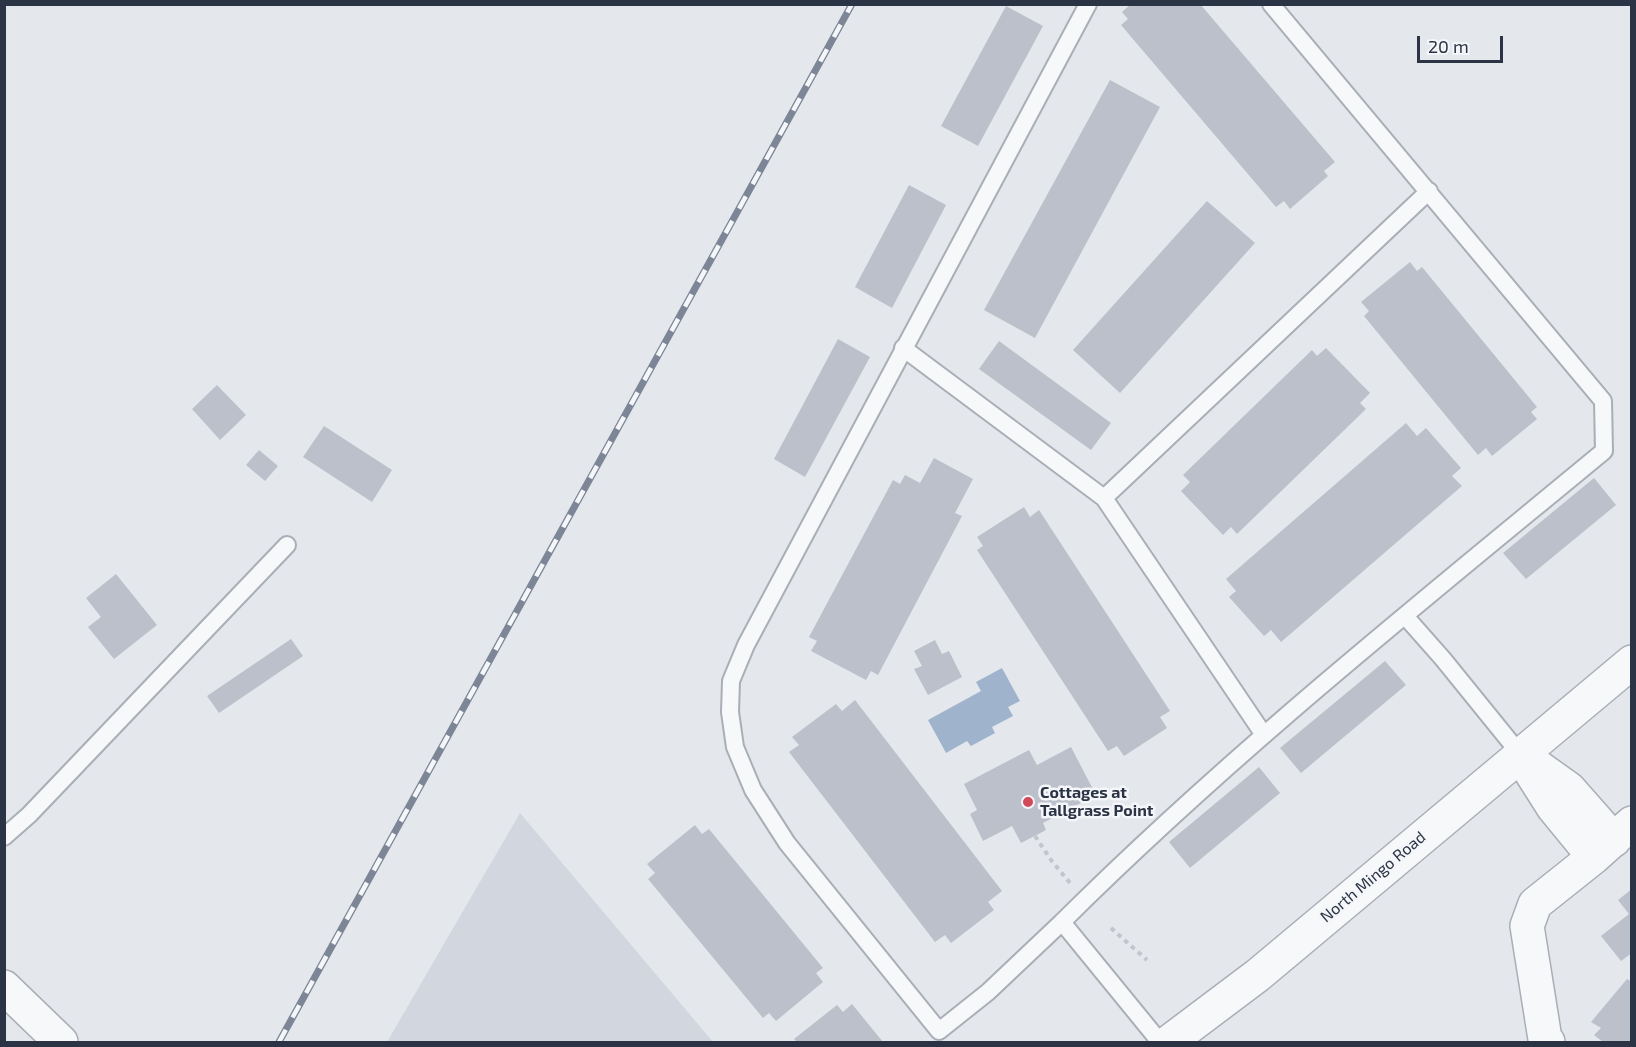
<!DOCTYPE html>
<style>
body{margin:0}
#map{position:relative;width:1636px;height:1047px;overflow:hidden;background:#e4e7ec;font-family:"Exo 2",sans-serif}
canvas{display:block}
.frame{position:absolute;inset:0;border:6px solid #2b3445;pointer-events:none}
.scale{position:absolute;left:1417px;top:36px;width:86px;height:27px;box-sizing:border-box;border:3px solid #2b3445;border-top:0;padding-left:8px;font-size:18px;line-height:21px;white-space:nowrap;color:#2b3445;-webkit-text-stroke:4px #f4f6f9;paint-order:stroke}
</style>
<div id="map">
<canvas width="1636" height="1047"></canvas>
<div class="frame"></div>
<div class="scale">20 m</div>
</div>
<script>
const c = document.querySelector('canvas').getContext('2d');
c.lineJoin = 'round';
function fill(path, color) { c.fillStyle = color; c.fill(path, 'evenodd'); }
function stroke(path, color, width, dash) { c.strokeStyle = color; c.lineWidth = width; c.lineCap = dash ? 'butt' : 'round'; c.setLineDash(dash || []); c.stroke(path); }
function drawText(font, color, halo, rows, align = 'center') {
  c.font = font + ' "Exo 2",sans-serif'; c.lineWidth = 5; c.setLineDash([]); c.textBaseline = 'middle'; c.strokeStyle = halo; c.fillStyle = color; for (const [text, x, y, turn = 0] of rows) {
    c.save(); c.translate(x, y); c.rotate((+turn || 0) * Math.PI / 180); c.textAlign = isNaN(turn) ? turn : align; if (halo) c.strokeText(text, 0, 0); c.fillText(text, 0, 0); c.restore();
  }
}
fill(new Path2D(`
 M520,813L713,1042H387Z`), '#d2d6de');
fill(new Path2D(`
 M1002,668L1020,701L1008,707L1013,716L992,727L995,733L971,746L967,741L946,753L928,720L981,691L976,682Z`), '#9fb4cc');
fill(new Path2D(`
 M1131,4H1200L1335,162L1324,171L1328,176L1290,209L1284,201L1276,207L1121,25L1128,19L1122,12Z
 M1006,6L1043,26L978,146L941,126Z
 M1110,80L1160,107L1035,338L984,310Z
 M909,185L946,205L892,308L855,287Z
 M1207,201L1255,243L1120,393L1073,350Z
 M1410,262L1417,271L1422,267L1537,407L1531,412L1537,419L1492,456L1486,448L1478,455L1364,316L1369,311L1361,302Z
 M838,339L870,357L805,477L774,459Z
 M999,341L1111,423L1091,450L979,369Z
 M1326,348L1370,393L1360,403L1366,409L1237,534L1231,527L1223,535L1181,491L1190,482L1183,475L1312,350L1317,356Z
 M217,385L246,415L220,440L192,409Z
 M1406,423L1417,436L1426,428L1461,468L1452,476L1462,486L1281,642L1271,630L1264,636L1229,597L1236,591L1226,579Z
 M324,426L392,470L372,502L303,457Z
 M259,450L278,466L265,481L246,465Z
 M934,458L973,479L955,513L962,516L878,675L871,671L866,680L811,651L817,641L809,637L893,480L900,484L905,475L920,483Z
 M1594,478L1616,505L1526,579L1503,553Z
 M1024,507L1030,517L1039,510L1170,711L1160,717L1167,728L1124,756L1117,746L1108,751L977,550L983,546L977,537Z
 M116,574L157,625L114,659L88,627L101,617L86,598Z
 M291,639L303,656L219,713L207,696Z
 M935,640L942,654L949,651L962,677L928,695L914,669L922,666L914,651Z
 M1385,661L1406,685L1301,773L1280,748Z
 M855,700L1002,891L988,902L994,910L951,943L945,935L935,942L789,752L799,745L792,737L836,704L842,711Z
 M1071,747L1096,795L1043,823L1046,830L1021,843L1012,826L983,841L970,814L977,810L964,784L1029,750L1037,765Z
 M1259,767L1280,793L1190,868L1169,842Z
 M695,825L702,834L709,829L823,968L816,973L823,982L776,1021L769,1013L763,1018L648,879L655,873L647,864Z
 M1632,889V953L1621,961L1601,936L1629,914L1618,900Z
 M1627,979L1632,982V1042H1603L1594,1035L1601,1028L1591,1022Z
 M852,1004L883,1042H797L794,1039L837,1005L843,1012Z`), '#bbc0ca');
const service = new Path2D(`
 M903,348L1104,498
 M1405,616L1443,659L1520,754
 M1264,735L1104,498L1429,191
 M4,837L29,815L287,545
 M1062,922L988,992L939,1031L787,843L753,790L735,747L730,712L731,681L746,645L1088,4
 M1160,1042L1062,922C1232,753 1420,603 1604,451L1603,401L1271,4`);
const minor = new Path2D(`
 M1520,754L1569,789L1614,840
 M1527,766L1553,807L1594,857
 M1548,1042L1545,1039L1527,926L1535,904L1594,857L1632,823`);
const tertiary = new Path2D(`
 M4,987L61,1042
 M1169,1042L1258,975L1632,662`);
stroke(service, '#a9aeb7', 20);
stroke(minor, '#a9aeb7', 36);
stroke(tertiary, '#a9aeb7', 36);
stroke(new Path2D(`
 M1035,836L1051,860L1070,883
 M1111,928L1147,960`), '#c2c5cb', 4, [4.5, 4.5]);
stroke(service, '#f7f8fa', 16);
stroke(minor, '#f7f8fa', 33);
stroke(tertiary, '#f7f8fa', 33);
const rail = new Path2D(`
 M279,1042L852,4`);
stroke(rail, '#7d8696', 7);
stroke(rail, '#f4f6f9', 4.5, [14]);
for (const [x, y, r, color] of [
 [1028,802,6,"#d1495b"]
]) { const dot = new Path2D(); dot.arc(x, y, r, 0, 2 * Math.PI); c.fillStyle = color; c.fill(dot); stroke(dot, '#f4f6f9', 2); }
drawText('bold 16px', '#2b3445', '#f4f6f9', [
 ["Cottages at",1040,793],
 ["Tallgrass Point",1040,811]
], 'left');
drawText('16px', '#2b3445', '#f4f6f9', [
 ["North Mingo Road",1373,877,-40]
]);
</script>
